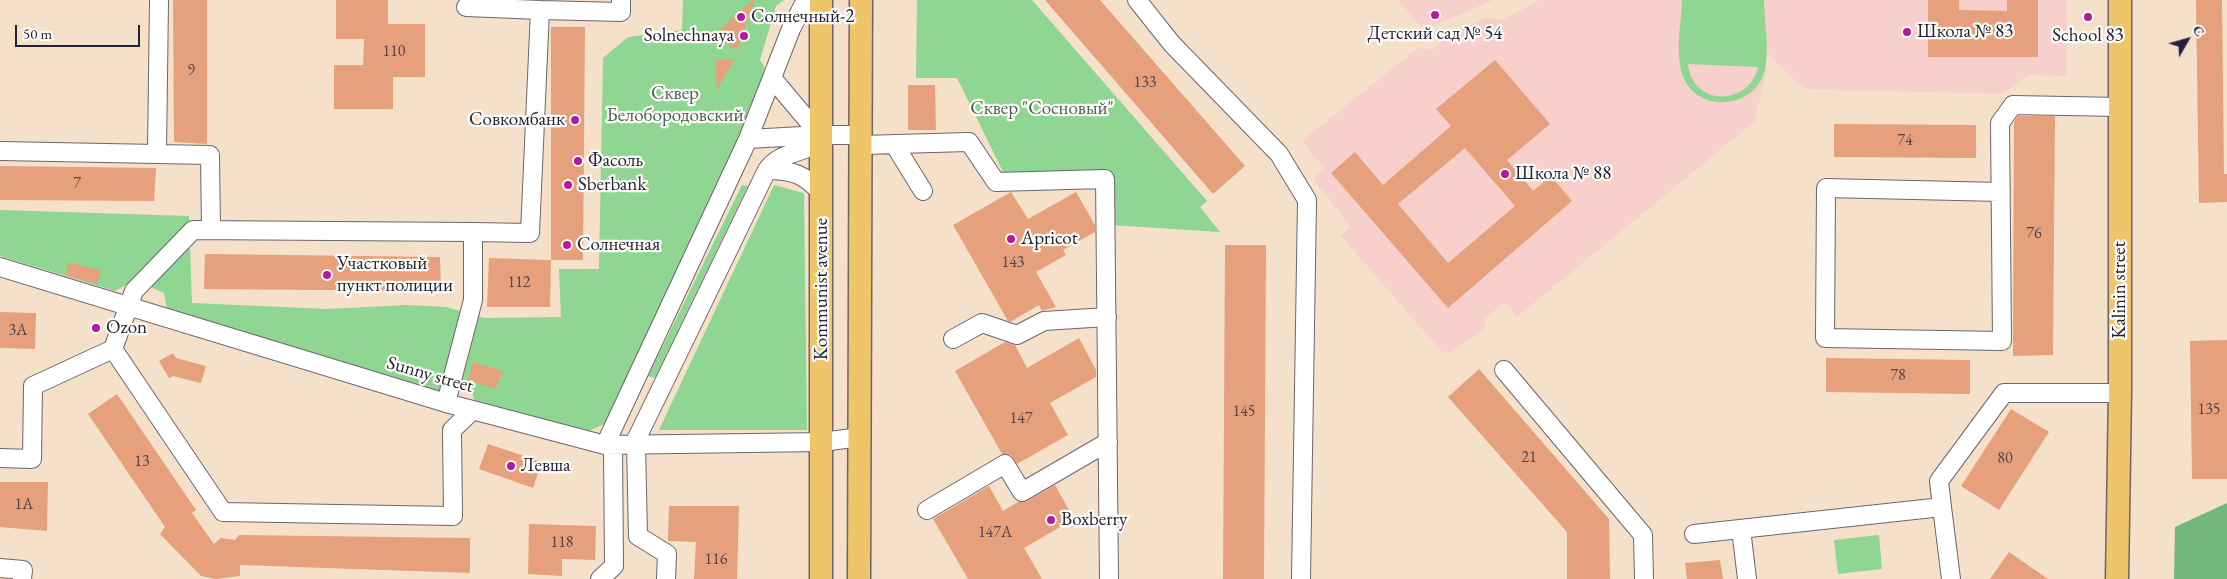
<!DOCTYPE html>
<meta charset="utf-8">
<style>
body{margin:0}
#map{position:relative;width:2227px;height:579px;overflow:hidden;background:#f5e1c9;font-family:"EB Garamond",serif}
canvas{display:block}
.north{position:absolute;left:2162px;top:15px;width:50px;height:50px;-webkit-text-stroke:4px #fdfcf7;paint-order:stroke;rotate:52deg;font-size:14px;font-weight:700;line-height:20px;text-align:center;color:#22223b}
.north::after{content:'';display:block;margin:auto;width:18px;height:22px;background:#22223b;clip-path:polygon(50% 0,100% 100%,50% 72%,0 100%)}
.scale{position:absolute;left:15px;top:25px;width:125px;height:22px;box-sizing:border-box;border:2px solid #22223b;border-top:0;padding-left:6px;font-size:15px;line-height:18px;white-space:nowrap;color:#22223b;-webkit-text-stroke:4px #fdfcf7;paint-order:stroke}
</style>
<div id="map">
<canvas width="2227" height="579"></canvas>
<div class="north">С</div>
<div class="scale">50 m</div>
</div>
<script>
const c = document.querySelector('canvas').getContext('2d');
c.lineJoin = 'round';
function fill(path, color) { c.fillStyle = color; c.fill(path, 'evenodd'); }
function stroke(path, color, width, dash) { c.strokeStyle = color; c.lineWidth = width; c.lineCap = dash ? 'butt' : 'round'; c.setLineDash(dash || []); c.stroke(path); }
function drawText(font, color, halo, rows, align = 'center') {
  c.font = font + ' "EB Garamond",serif'; c.lineWidth = 4.5; c.setLineDash([]); c.textBaseline = 'middle'; c.strokeStyle = halo; c.fillStyle = color; for (const [text, x, y, turn = 0] of rows) {
    c.save(); c.translate(x, y); c.rotate((+turn || 0) * Math.PI / 180); c.textAlign = isNaN(turn) ? turn : align; if (halo) c.strokeText(text, 0, 0); c.fillText(text, 0, 0); c.restore();
  }
}
fill(new Path2D(`
 M1398,0H1493L1424,30Z
 M1539,0H1698L1767,70L1754,122L1517,317L1505,303L1483,319L1487,326L1452,352L1443,353L1340,235L1351,227L1313,179L1324,168L1302,141L1419,47L1432,50L1447,37L1486,17L1503,20Z
 M1717,0H2067L2066,76L2028,75L2002,94L1805,89L1777,64Z`), '#f7d0cb');
fill(new Path2D(`
 M683,0H784L776,6L760,60L764,66L763,87L606,423L585,433L475,403L472,392L456,387L443,396L167,309L164,293L135,280L115,291L0,256V210L189,216L192,303L328,309L407,305L446,307L485,318L561,317L559,269H599L603,58L628,37L682,30Z
 M917,0H1032L1207,201L1200,207L1220,232L1111,225L1109,173L1003,172L957,78H916Z
 M1682,0H1764C1764,20 1771,58 1763,76C1749,110 1696,112 1683,76C1675,53 1681,24 1682,0ZM1688,64L1758,67V68C1747,107 1692,106 1688,64Z
 M742,185L748,186L655,378L648,376Z
 M774,185L804,193L807,430H659Z
 M1879,535L1882,569L1838,574L1834,540Z`), '#8ed691');
fill(new Path2D(`
 M2227,503V579H2174L2175,527Z`), '#72b77b');
fill(new Path2D(`
 M173,0H207V144L174,142Z
 M336,0H388V24H425V77H393V109H334V65H363L364,39H336Z
 M753,0H755L737,50L714,35Z
 M1045,0H1100L1245,166L1213,194Z
 M1928,0H1959V10L2007,11V0H2038V57H1928Z
 M2196,0H2222L2224,174H2227V202L2199,203Z
 M551,27H585L583,260H551Z
 M734,59L717,90L715,60Z
 M1495,60L1550,124L1507,160L1533,191L1551,176L1572,201L1448,308L1331,173L1355,152L1383,185L1451,126L1436,109ZM1465,148L1515,206L1448,263L1398,204Z
 M908,85H935L936,130H908Z
 M2018,116H2055L2053,355L2013,356L2014,122Z
 M1834,124L1976,125V158L1834,157Z
 M0,166L156,168L154,201L0,200Z
 M1011,192L1028,219L1076,192L1095,225V232L1063,250L1066,255L1036,272L1056,307L1042,311L1039,305L1010,322L1008,321L953,225Z
 M1225,245H1266L1264,579H1223Z
 M205,254L440,257L441,291L204,289Z
 M489,258L551,260L550,307H487Z
 M69,262L101,271L97,284L65,275Z
 M0,312L36,313L35,349L0,348Z
 M1079,338L1096,370V377L1050,403L1068,435L1017,464L1011,455L1002,454L955,371L1005,342L1015,345L1027,368Z
 M2227,340V479H2192L2190,341Z
 M173,353L176,358L206,366L201,383L173,376L169,378L159,361Z
 M1826,358L1970,360V394L1826,392Z
 M473,362L502,371L496,389L468,380Z
 M1479,369L1609,519L1610,579H1567V532L1448,397Z
 M117,394L196,510L192,513L214,544L221,538L235,540L239,535L470,538V573L240,565V576L216,579L201,576L160,534L165,527L88,414Z
 M2011,409L2049,432L1999,510L1961,486Z
 M488,444L542,462L533,488L479,469Z
 M0,482H48L47,531L0,527Z
 M1055,485L1074,519L1024,548L1042,579H968L933,519L989,486L1003,511L1018,502L1027,501Z
 M669,506H739L737,579H694L696,542L668,541Z
 M529,524L596,526L595,560L562,559V576L528,574Z
 M2009,552L2048,579H1990Z
 M1720,560L1723,579H1687L1685,563Z`), '#e6a07c');
const minor = new Path2D(`
 M1137,0L1172,44L1279,154L1307,200L1301,579
 M466,7L540,10
 M772,78L820,135
 M748,139L820,135H862
 M894,144L923,191
 M862,145L969,142L996,182L1105,179L1109,579
 M0,151L210,155L211,230
 M157,154L159,0
 M767,170C792,170 805,174 822,194
 M2001,192L1826,188L1825,338L2002,341L2000,123L2013,105L2120,107
 M0,267L446,403L605,445L822,442L860,437
 M953,339L982,323L1017,335L1044,321L1107,317
 M113,349L223,512L453,516L452,430L473,410
 M1504,370L1643,535L1644,579
 M446,403L473,300V232L530,233L540,10L621,12V0
 M634,444L767,170C777,156 789,155 805,149C811,146 816,139 820,135
 M636,444L638,536L667,554L666,579
 M605,445L748,139L791,29L806,0
 M0,458L32,459L33,386L113,349L134,291L193,230L473,232
 M1942,507L1939,481L2004,393H2120
 M927,510L1005,464L1022,492L1108,442
 M1741,529L1747,579
 M1694,534L1942,507L1951,579
 M0,568L23,570L22,579
 M600,579L614,566L613,445`);
const major = new Path2D(`
 M821,0V579
 M859,579L861,0
 M2117,579L2120,393V0`);
stroke(minor, '#6c656d', 20);
stroke(major, '#6c656d', 25);
stroke(minor, '#fff', 18);
stroke(major, '#eec569', 22);
for (const [x, y, r, color] of [
 [1435,15,5,"#b5179e"],
 [741,17,5,"#b5179e"],
 [2088,17,5,"#b5179e"],
 [1907,32,5,"#b5179e"],
 [744,36,5,"#b5179e"],
 [575,120,5,"#b5179e"],
 [578,161,5,"#b5179e"],
 [1505,174,5,"#b5179e"],
 [568,185,5,"#b5179e"],
 [1011,239,5,"#b5179e"],
 [567,245,5,"#b5179e"],
 [327,275,5,"#b5179e"],
 [96,328,5,"#b5179e"],
 [511,466,5,"#b5179e"],
 [1051,520,5,"#b5179e"]
]) { const dot = new Path2D(); dot.arc(x, y, r, 0, 2 * Math.PI); c.fillStyle = color; c.fill(dot); stroke(dot, '#fdfcf7', 2); }
drawText('16px', '#53424b', null, [
 ["110",394,52],
 ["9",191,71],
 ["133",1145,83],
 ["74",1905,141],
 ["7",77,184],
 ["76",2034,234],
 ["143",1013,263],
 ["112",519,283],
 ["3А",18,331],
 ["78",1898,376],
 ["135",2209,410],
 ["145",1244,412],
 ["147",1021,419],
 ["21",1529,458],
 ["80",2005,459],
 ["13",142,462],
 ["1А",24,505],
 ["147А",995,533],
 ["118",562,543],
 ["116",716,560]
]);
drawText('19px', '#22223b', '#fdfcf7', [
 ["Солнечный-2",751,17],
 ["Школа № 83",1917,32],
 ["Детский сад № 54",1435,34,"center"],
 ["Solnechnaya",734,36,"right"],
 ["School 83",2088,36,"center"],
 ["Совкомбанк",565,120,"right"],
 ["Фасоль",588,161],
 ["Школа № 88",1515,174],
 ["Sberbank",578,185],
 ["Apricot",1021,239],
 ["Солнечная",577,245],
 ["Участковый",337,264],
 ["пункт полиции",337,286],
 ["Ozon",106,328],
 ["Левша",521,466],
 ["Boxberry",1061,520]
], 'left');
drawText('19px', '#486159', '#fdfcf7', [
 ["Сквер",675,94],
 ["Белобородовский",675,116],
 ["Сквер \"Сосновый\"",1042,109]
]);
drawText('19px', '#22223b', '#fdfcf7', [
 ["Kommunist avenue",822,289,-90],
 ["Kalinin street",2120,290,-90],
 ["Sunny street",430,375,16]
]);
</script>
